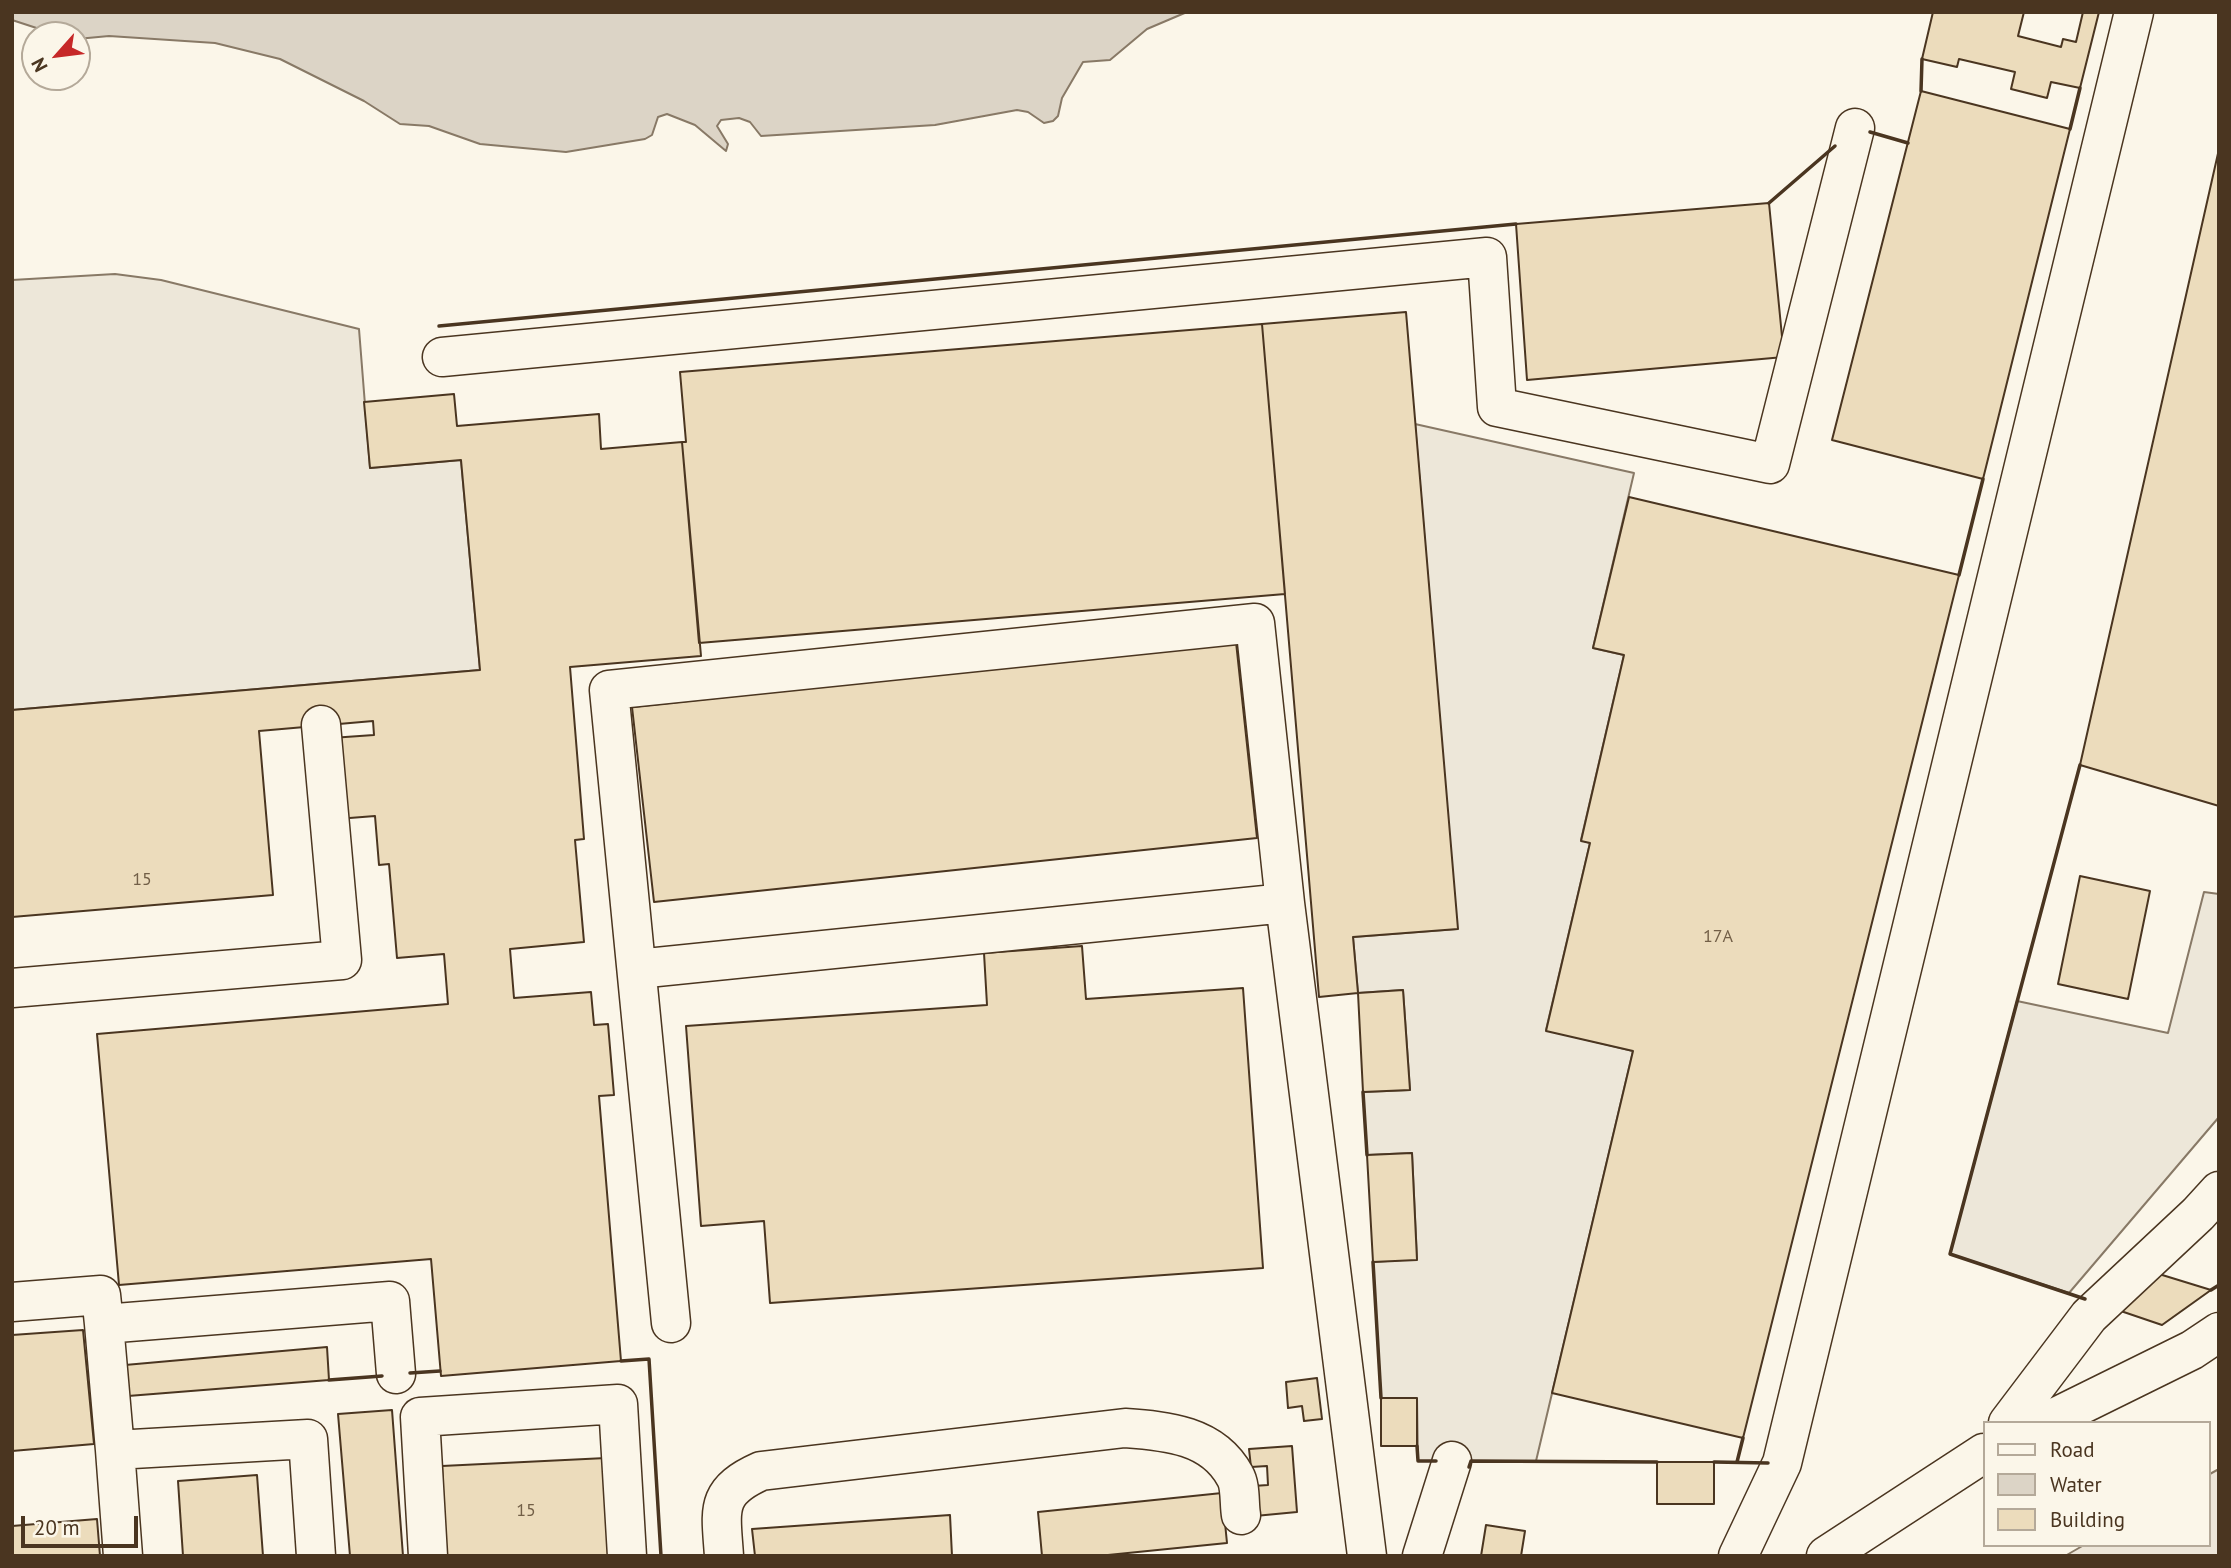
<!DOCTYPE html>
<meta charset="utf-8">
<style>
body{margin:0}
#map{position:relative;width:2231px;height:1568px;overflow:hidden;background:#fbf6e9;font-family:"PT Sans",sans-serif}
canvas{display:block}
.frame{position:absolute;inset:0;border:14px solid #4a3520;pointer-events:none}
.legend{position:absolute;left:1983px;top:1421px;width:228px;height:126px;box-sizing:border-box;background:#fbf6e9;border:2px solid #b4a999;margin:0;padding:9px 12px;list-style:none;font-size:21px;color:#4a3520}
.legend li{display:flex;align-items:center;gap:14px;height:35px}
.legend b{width:35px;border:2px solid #b4a999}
.north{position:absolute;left:21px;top:21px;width:70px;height:70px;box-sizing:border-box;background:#fbf6e9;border:2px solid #b4a999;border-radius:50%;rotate:242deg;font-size:19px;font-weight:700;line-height:28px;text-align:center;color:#4a3520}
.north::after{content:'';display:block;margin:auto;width:24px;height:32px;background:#c62828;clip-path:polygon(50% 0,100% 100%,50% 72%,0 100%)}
.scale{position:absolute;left:21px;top:1516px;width:117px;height:32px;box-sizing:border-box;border:4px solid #4a3520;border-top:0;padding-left:9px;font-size:21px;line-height:24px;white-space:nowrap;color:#4a3520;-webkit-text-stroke:5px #fbf6e9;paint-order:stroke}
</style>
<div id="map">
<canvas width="2231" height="1568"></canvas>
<div class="frame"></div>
<ul class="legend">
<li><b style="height:9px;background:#fbf6e9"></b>Road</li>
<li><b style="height:19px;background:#dcd4c6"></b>Water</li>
<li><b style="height:19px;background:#ecdcbc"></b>Building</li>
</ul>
<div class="north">N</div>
<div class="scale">20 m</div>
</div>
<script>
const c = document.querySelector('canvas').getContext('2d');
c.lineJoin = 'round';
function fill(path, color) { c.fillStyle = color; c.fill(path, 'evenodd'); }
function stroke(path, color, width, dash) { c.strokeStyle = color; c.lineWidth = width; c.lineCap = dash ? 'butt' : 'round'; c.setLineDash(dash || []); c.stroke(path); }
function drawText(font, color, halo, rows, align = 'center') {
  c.font = font + ' "PT Sans",sans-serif'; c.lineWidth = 5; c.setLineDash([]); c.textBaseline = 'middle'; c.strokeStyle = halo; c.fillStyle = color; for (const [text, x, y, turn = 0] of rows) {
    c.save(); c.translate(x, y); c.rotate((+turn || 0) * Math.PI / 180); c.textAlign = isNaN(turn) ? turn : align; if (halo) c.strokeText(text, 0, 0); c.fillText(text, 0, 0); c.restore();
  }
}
const green = new Path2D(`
 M2219,1469V1556H2065L2084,1545H2208V1475Z`);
fill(green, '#ede6d9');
stroke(green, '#887966', 2);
const parking = new Path2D(`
 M115,274L161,280L359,329L370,468L461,460L480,670L12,710V280Z
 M1415,424L1634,473L1593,648L1624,655L1581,840L1590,843L1546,1030L1633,1051L1536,1461H1418L1417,1399L1381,1398L1373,1262L1417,1259L1412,1153L1367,1155L1363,1092L1410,1090L1403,990L1358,993L1353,937L1457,929Z
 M2204,892L2219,894V1117L2069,1293L1950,1254L2017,1001L2168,1033Z`);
fill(parking, '#ede7d9');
stroke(parking, '#887966', 2);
const water = new Path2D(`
 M12,12H1187L1147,29L1110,60L1083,62L1062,98L1058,116L1053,121L1044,123L1028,112L1017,110L935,125L761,136L750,122L739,118L721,120L717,126L728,144L726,151L695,125L667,114L658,117L652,135L645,139L566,152L480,144L429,126L400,124L364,101L280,59L215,43L109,36L77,39V35H58L12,20Z`);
fill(water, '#dcd4c6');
stroke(water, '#887966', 2);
const building = new Path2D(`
 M1933,12H2024L2018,36L2061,47L2063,39L2076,42L2083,12H2099L2080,88L2051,82L2047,98L2011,89L2015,72L1959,59L1957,67L1922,59Z
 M1921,91L2070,129L1983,479L1832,440Z
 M2219,149V806L2080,765Z
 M1769,203L1784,357L1527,380L1516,224Z
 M1406,312L1458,929L1353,937L1358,993L1319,997L1262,324Z
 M1262,324L1285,594L699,643L682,442H686L680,372Z
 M454,394L457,426L599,414L601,449L682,442L701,656L570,667L584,839L575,840L584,942L510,949L514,998L591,992L594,1025L608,1024L614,1095L599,1096L621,1361L441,1376L431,1259L119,1285L97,1034L448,1004L444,954L397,958L389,864L379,865L375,816L337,819L331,738L374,735L373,721L259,731L273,895L12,917V710L480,670L461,460L370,468L364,402Z
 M1629,497L1959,575L1743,1438L1552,1393L1633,1051L1546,1031L1590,843L1581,841L1624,655L1593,648Z
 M1236,642L1257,838L654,902L632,707Z
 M2080,876L2150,891L2128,999L2058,984Z
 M1082,946L1086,999L1243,988L1263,1268L770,1303L764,1221L701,1226L686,1026L987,1005L984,953Z
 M1403,990L1410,1090L1363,1092L1358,993Z
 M1412,1153L1417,1260L1373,1262L1367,1155Z
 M2146,1270L2211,1290L2162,1325L2106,1306Z
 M83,1330L94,1444L12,1451V1335Z
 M327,1347L329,1380L128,1396L125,1365Z
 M1317,1378L1322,1419L1304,1421L1302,1406L1288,1408L1286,1382Z
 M1381,1398H1417V1446H1381Z
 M392,1410L403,1556H350L338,1414Z
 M1292,1446L1297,1512L1255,1516L1253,1486L1268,1485L1267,1466L1251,1467L1249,1449Z
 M606,1458L611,1556H446L442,1466Z
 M1657,1462H1714V1504H1657Z
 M257,1475L263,1556H183L178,1481Z
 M1222,1493L1227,1543L1098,1556H1042L1038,1512Z
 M950,1515L952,1556H755L752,1529Z
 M97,1519L100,1556H12V1526Z
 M1486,1525L1525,1531L1521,1556H1481Z`);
fill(building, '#ecdcbc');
stroke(building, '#4a3520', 2);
const minor = new Path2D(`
 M442,357L1487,257L1497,407L1770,464L1855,128
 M637,969L1285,903L1367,1556
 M12,988L342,960L321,725
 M12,1302L101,1295L104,1324
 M671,1323L609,690L1255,623L1285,903
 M2008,1423L2089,1316L2198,1214L2219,1191
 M2044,1423L2192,1350L2219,1332
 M115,1450L104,1324L390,1301L396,1374
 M123,1556L115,1450L308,1439L316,1556
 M428,1556L420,1417L618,1404L627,1556
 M724,1556C721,1510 714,1492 761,1471L1125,1428C1167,1431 1213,1435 1235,1476C1241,1486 1239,1504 1241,1515
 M1422,1556L1452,1461
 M1738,1556L1782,1463L2134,12
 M1826,1556L1984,1453`);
stroke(minor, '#4a3520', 41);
stroke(minor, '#fbf6e9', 38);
stroke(new Path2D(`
 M1921,91L1922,59
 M2070,129L2080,88
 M1870,132L1908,143
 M1769,203L1835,146
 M439,326L1516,224
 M1959,575L1983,479
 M2080,765L1950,1254L2085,1299
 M1363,1092L1367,1155
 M1373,1262L1381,1398
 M2211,1290L2219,1285
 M621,1361L649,1359L661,1556
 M410,1373L440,1371
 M329,1380L382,1376
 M1417,1446L1418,1461H1436
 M1714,1462L1768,1463
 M1737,1462L1743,1438
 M1469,1467L1471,1461L1657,1462`), '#4a3520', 3.5);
drawText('18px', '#725f47', null, [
 ["15",142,880],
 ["17А",1718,937],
 ["15",526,1511]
]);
</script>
